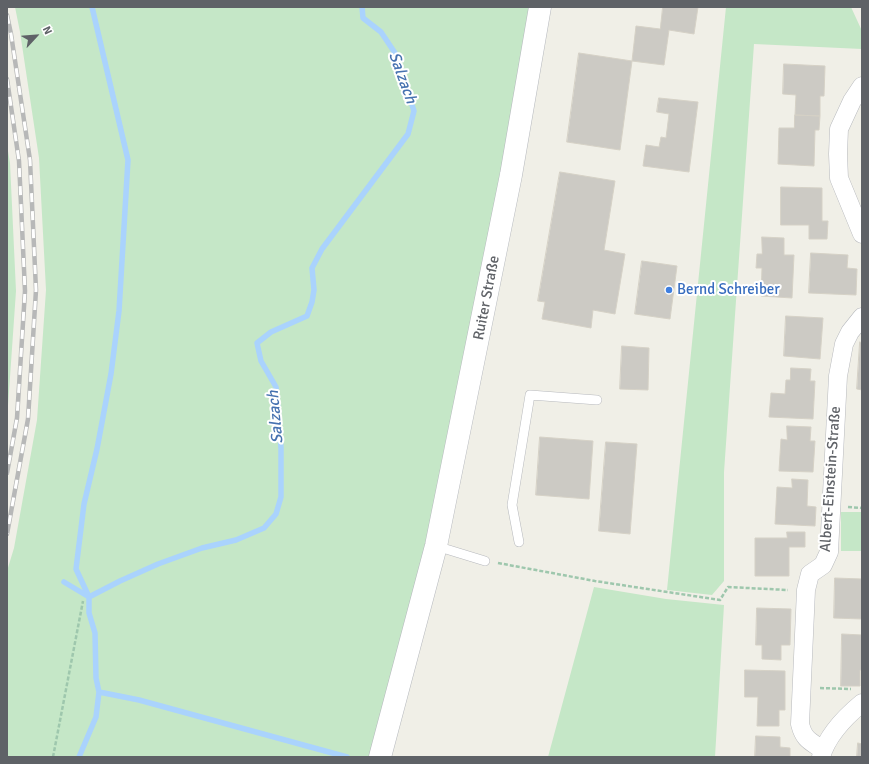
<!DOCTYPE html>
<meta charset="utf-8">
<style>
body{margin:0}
#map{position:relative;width:869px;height:764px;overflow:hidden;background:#f0efe7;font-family:Signika,sans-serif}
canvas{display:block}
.frame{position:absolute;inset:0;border:8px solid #5f6267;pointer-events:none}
.north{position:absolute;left:16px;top:16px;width:40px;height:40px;-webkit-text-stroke:3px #fff;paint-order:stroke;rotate:64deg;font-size:11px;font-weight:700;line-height:16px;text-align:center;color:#5f6267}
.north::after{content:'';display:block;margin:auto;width:14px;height:18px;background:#5f6267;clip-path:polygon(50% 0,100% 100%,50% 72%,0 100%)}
</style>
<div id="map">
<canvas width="869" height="764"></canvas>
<div class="frame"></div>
<div class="north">N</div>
</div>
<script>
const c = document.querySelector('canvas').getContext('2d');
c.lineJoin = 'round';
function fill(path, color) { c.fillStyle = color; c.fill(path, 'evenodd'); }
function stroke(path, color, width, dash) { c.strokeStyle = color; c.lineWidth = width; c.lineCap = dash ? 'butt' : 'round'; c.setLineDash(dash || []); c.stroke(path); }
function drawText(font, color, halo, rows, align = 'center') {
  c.font = font + ' Signika,sans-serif'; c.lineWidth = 4; c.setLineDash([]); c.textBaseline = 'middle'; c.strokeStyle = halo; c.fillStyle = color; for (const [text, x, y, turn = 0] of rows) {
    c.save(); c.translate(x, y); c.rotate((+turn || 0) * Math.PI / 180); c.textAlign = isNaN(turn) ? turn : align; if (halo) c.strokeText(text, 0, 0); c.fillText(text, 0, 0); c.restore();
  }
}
fill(new Path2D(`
 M15,7H532L436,546L380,757H7V571L14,548L37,420L46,290L39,158L20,32Z
 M726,7H851L862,31V49L754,44L724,472V581L712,595L667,590Z
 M7,145L10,163L16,291L7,420Z
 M841,512H862V551H841Z
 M594,587L666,599L724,605L715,757H548Z`), '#c5e7c7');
stroke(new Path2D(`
 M64,582L89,597
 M89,597L76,569L84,504L97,449L111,374L119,311L128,160L92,7
 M99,692L139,700L347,757
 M79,757L96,717L99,692L96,678L95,633L89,613V597L120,581L158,564L202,548L236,540L264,528L276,514L281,497V448L278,408L276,387L261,361L257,343L271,332L307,316L312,302L314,290L312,268L322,249L408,134L414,111L395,53L381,32L363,18L362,7`), '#aad3fd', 5.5);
const building = new Path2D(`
 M663,7H698L694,34L669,30L664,65L632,61L636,26L660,29Z
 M579,53L632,61L620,150L567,142Z
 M784,64L825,66L824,96H820V116L795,115L796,95L783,94Z
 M659,98L698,102L689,172L643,166L646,145L659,147L661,137L666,138L669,114L657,112Z
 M795,115L820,116L819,130H815L814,166L778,164L779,128H794Z
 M560,172L615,181L604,250L625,254L615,314L593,310L591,328L542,319L545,302L538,301Z
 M781,187L822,188V221H828L827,239H809V225H781Z
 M762,237L784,238V255H794L792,298L761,296L762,268H756L757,254H762Z
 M811,253L848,255L847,268L857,269L856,295L809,293Z
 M642,261L677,266L670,319L635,314Z
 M786,316L823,318L820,359L784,356Z
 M860,342L862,343V390L857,389Z
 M622,346L649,348L648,390L620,389Z
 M791,368L811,369L810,381H815L813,419L769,417L771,393L785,394L786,380H790Z
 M787,426L811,427L810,441H815L813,472L779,471L781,439L787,440Z
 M540,437L593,441L589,499L536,495Z
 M606,442L637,444L630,534L599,531Z
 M792,479L808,480L807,506L816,507L815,526L775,524L777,487L792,488Z
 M787,532H805V547H789V576H755V538H787Z
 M835,578L862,579V619L834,618Z
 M757,608L791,609L790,645H781V660L762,659V645H756Z
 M842,634L862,635V670H860V686H841Z
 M745,670L785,671V710H779V726H757L758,697H745Z
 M756,736L780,737V747L790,748V757H755Z
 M858,743L862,744V757H857Z`);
fill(building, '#cccac4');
stroke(building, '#d5d1c6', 1);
const lane = new Path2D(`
 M519,542L512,505L530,395L597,400
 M436,546L485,561`);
const street = new Path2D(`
 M862,86L852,101L839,129L838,154L839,178L862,234
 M823,750C810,741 804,740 800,724L806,590L810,574L823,565L829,552L838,376L844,344L850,332L862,317
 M821,757C827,736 845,717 862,703`);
const secondary = new Path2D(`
 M380,757L436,546L511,175L540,7`);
stroke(lane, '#b7b9bd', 10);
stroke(street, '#b7b9bd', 19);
stroke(secondary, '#b6b9be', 23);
stroke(new Path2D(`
 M848,507L862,508
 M498,563L595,581L720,600L728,587L788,590
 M820,688L851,689
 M53,757L83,601`), '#9ec7ad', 2.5, [4, 2]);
stroke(lane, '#fff', 9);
stroke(street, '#fff', 18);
stroke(secondary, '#fff', 22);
const rail = new Path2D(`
 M7,15L11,34L30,160L36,290L28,419L7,534
 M7,79L19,161L25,291L17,418L7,473`);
stroke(rail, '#b7b8b8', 4.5);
stroke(rail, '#fff', 3, [9]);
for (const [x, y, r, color] of [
 [669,290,4,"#3f7fe0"]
]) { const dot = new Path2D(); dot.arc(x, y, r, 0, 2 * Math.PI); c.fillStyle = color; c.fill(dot); stroke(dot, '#fff', 1.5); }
drawText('15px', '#366cbe', '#fff', [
 ["Bernd Schreiber",677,290]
], 'left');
drawText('15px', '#5f6267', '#fff', [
 ["Ruiter Straße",487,298,-79],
 ["Albert-Einstein-Straße",831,479,-86]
]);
drawText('italic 16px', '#4672b0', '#fff', [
 ["Salzach",402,78,70],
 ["Salzach",276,417,-95]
]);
</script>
